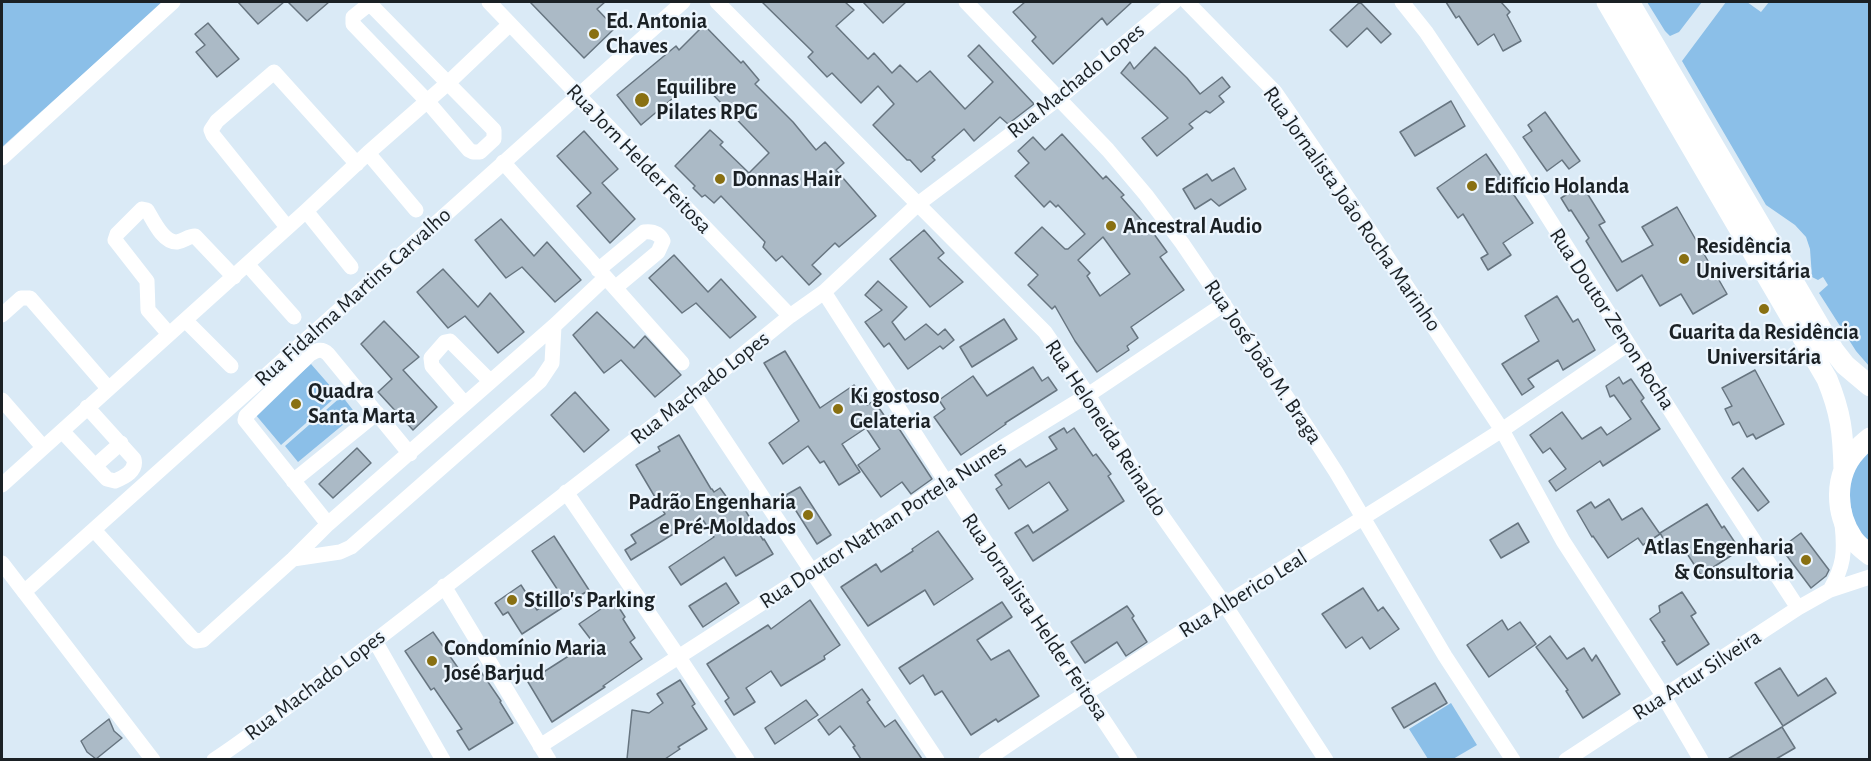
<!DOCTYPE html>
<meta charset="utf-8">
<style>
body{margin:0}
#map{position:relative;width:1871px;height:761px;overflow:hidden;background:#daeaf6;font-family:"Alegreya Sans",sans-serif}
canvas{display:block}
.frame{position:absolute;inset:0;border:3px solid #1b2125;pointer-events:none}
</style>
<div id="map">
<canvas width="1871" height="761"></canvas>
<div class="frame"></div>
</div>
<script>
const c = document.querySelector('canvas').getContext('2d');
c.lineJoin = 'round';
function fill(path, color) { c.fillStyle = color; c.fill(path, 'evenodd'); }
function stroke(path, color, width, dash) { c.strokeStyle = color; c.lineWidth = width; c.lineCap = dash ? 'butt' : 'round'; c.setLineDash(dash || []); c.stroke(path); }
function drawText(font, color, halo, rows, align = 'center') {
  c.font = font + ' "Alegreya Sans",sans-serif'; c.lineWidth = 4.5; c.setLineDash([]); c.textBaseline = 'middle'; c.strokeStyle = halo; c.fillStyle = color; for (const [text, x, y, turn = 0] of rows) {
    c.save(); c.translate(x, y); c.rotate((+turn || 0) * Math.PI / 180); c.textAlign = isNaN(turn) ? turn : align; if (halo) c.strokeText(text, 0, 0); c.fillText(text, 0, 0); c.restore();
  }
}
fill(new Path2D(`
 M2,2H163L2,147Z
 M1647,2H1702L1679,32L1670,36L1665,31Z
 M1726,2H1747L1761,12L1769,2H1869V366L1856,351L1819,293L1828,285L1823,277L1818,280L1812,277L1810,249L1806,237L1795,225L1766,205L1682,61Z
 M311,364L338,395L281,445L255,414Z
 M342,396L356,414L298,462L285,446Z
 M1869,449V544L1854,524L1848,491L1851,474Z
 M1451,703L1477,745L1453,759H1428L1409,729Z`), '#8bbfe8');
const building = new Path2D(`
 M238,2H284L258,24Z
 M288,2H329L307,21Z
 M530,2H605L597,9L615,28L584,58Z
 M762,2H845L854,10L836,26L868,59L874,53L892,73L900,65L917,82L930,71L965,109L993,82L968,56L979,45L1034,104L1008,124L1000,117L974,141L964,129L932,157L935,160L921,172L910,160H907L873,125L894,104L878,86L861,103L832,73L827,77L808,57L813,52Z
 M863,2H906L883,23Z
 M1025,2H1132L1107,25L1102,18L1053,64L1032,41L1036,37L1013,12Z
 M1360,2L1391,34L1381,43L1367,28L1347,47L1330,30Z
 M1446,2H1501L1510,12L1507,15L1521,41L1503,51L1494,34L1478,45L1459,16L1456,18Z
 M208,23L239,59L217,77L196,52L205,45L195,34Z
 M704,25L741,63L743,61L759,80L755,84L793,122L816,150L825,142L844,163L836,170L876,216L839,247L835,243L812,265L821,274L809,285L782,256L776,261L763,247L765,242L721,196L714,203L705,195L702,197L693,188L695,186L675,166L710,130L723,142L720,145L749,173L769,153L697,78L641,125L617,95L676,46L679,50Z
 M1155,47L1187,78L1200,94L1222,77L1230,87L1219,96L1224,102L1210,113L1206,111L1189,124L1193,128L1157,156L1142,138L1168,118L1121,73L1130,62L1134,69Z
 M1451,101L1465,126L1415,156L1400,132Z
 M1545,112L1580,161L1569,169L1562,160L1547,171L1523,137L1532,131L1528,125Z
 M584,131L618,169L602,183L635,219L610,243L577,206L591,193L557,156Z
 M1062,134L1103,179L1106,176L1124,195L1121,197L1145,224L1146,223L1167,252L1160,257L1184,290L1131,327L1138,338L1127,346L1129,350L1097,372L1075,341L1055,306L1052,309L1028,285L1038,275L1015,253L1042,227L1065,249H1068L1085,234L1058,205L1056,207L1050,201L1044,207L1015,176L1029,163L1018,151L1033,137L1045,150ZM1103,237L1130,274L1100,296L1087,276L1090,273L1078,260Z
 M1486,154L1533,223L1503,243L1511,255L1488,270L1481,258L1488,254L1463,214L1458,218L1437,188Z
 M1234,168L1246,189L1219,206L1211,199L1195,209L1183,189L1207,174L1212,181Z
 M1582,185L1605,222L1599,225L1622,262L1653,245L1642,227L1677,207L1727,294L1693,314L1681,294L1660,306L1642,275L1617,291L1586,241L1589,238L1571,210L1569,211L1561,198Z
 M501,219L534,256L547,242L581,280L555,302L522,267L506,278L475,240Z
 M924,230L944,253L938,258L963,282L930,307L890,259Z
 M674,255L708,292L721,279L756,317L730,338L696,303L682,313L649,278Z
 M443,269L478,307L490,293L524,332L498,353L465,316L448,328L417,292Z
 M878,281L907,307L892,322L905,340L926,324L938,335L945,329L954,340L943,349L940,346L908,369L889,343L884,347L865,322L882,310L865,295Z
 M1557,296L1573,322L1578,319L1595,350L1563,370L1558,360L1528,379L1534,387L1522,395L1502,364L1539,341L1525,316Z
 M597,312L634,348L645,336L681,375L655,397L621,360L604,373L573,335Z
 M1004,319L1017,339L972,367L960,347Z
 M384,321L419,357L403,370L437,407L413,430L378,392L392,379L361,344Z
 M785,351L820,408L854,385L867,405L874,401L886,418L890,415L932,479L911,494L902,482L881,497L858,465L880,449L866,428L842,444L860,472L839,485L824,461L820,463L808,446L783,464L769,443L799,421L764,363Z
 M1033,367L1042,381L1048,377L1057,390L1005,423L1006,424L961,455L934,417L945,409L939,400L973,376L987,396Z
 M1755,370L1784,424L1756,439L1753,434L1747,437L1739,422L1733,425L1725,409L1732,406L1722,388Z
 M1619,377L1623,384L1631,379L1644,398L1641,401L1660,429L1603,466L1600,461L1556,491L1549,481L1566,469L1550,448L1543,453L1530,435L1562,412L1582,439L1601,427L1607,435L1631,419L1614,395L1610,397L1606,386Z
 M575,392L609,430L584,452L551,415Z
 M1064,428L1067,433L1074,428L1093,456L1096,454L1111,474L1108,476L1124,501L1033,561L1015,533L1028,525L1033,533L1068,510L1049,482L1009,509L996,489L1002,485L995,475L1020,459L1026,467L1057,449L1049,437Z
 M679,435L711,489H712L714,492L720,488L731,503L738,498L763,540L764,539L773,554L736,576L724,557L681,585L669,567L714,537L701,517L631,560L625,550L636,543L631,535L665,514L636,465L660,451L658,447Z
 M357,448L371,463L333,498L319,484Z
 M1743,468L1769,502L1758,511L1732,478Z
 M800,487L831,535L817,544L786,495Z
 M1609,499L1622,520L1642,508L1660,534L1643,545L1638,538L1608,558L1593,536L1592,537L1577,511L1591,502L1595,508Z
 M1707,504L1722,528L1724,526L1740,550L1701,575L1684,549L1673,555L1660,533Z
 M1518,523L1529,542L1501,558L1490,540Z
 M938,531L973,579L934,605L925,590L868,626L841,587L876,564L881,572L913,551L912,549Z
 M1801,533L1829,570L1826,576L1811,588L1781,548Z
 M554,536L589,590L567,604L532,551Z
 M726,583L739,603L703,627L689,606Z
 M521,585L537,610L558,596L565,606L522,634L508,612L503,615L495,603Z
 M1363,588L1378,611L1383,607L1399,629L1370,649L1362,637L1346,648L1322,614Z
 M1682,592L1696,613L1691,616L1709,644L1677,665L1662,642L1665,641L1650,619L1660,612L1659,606Z
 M614,600L625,617L623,619L635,638L630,642L642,659L603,686L605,687L552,722L528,682L592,641L579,624Z
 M810,600L840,645L824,656L825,659L781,686L771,671L746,688L755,702L734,715L725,701L729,698L707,664L768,625L771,629Z
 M1002,602L1012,617L977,640L991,660L1009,650L1039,696L998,722L996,719L971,735L942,691L935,695L923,675L910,684L899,668Z
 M1127,606L1134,616L1132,618L1147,642L1126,656L1117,642L1085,663L1071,642Z
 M1502,620L1508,630L1520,622L1536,644L1489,677L1467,645Z
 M433,632L463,675L477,666L501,701L500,702L513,723L469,750L457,731L462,729L434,688L431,690L405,651Z
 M1550,636L1567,659L1584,648L1592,661L1596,655L1620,694L1583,718L1566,691L1568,690L1536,647Z
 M1780,668L1798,696L1826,678L1836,693L1783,726L1755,683Z
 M680,680L695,704L692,706L707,729L678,747L680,749L665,759H627L632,710L649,713L663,703L657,694Z
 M1435,683L1447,703L1404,728L1392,708Z
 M862,689L870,700L867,702L885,727L895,720L922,759H861L853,747L855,746L840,726L829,735L818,720Z
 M806,700L818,715L775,744L765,728Z
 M109,719L114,731L122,738L96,759L87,752L81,741Z
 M1782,727L1795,748L1776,759H1728Z`);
fill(building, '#abbac6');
stroke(building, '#677580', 1.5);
stroke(new Path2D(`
 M489,2L790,316
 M717,2L1045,332L1088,395L1158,510L1225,605L1326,760
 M966,2L1108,150L1146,195L1182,243L1305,424L1336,472L1445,656L1513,760
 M1402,2L1426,32L1510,157L1713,478L1798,608
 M368,5L374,8L494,130V139L480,152H473L469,150L427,101L353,24V17Z
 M368,153L416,210
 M2,158L173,2
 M503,162L682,363
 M306,211L351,267
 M287,227L213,135L211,130L217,121L274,72L357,164
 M247,264L294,317
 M598,270L644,232C652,231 659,233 663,241L658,252L615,288
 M824,292L946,482L1130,760
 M2,315L21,298H30L108,388
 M185,320L231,366
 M169,334L148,310L147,281L115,240L117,234L142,209L147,210C153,220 163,243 177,242C184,241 188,236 195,236L234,277
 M1628,344L1502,430L1563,541L1664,697L1701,760
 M694,394L937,760
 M2,400L43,447
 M465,404L432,366L431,358L445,342L450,341L490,381
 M62,431L107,479L115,481C125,477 137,471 134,459L87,407
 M95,466L121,443
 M293,481L377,413
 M2,485L306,211L368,153L449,82L510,24
 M566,492L678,656L747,760
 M328,524L245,420L246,416L310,354C317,350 322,348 328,354L410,454
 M94,530L192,638L196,641L203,640L293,559L328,524L554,326L605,278
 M293,559L340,552L351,547L540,381L552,363L554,326
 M2,563L153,760
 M444,586L549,760
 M1830,590C1844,566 1845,552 1842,524
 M24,592L683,2
 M375,641L443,760
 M540,746L812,571L946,482L1088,395L1224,304
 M214,760C270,723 321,680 375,641L694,394L790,316L824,292L918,204L1059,98L1174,2
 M986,760C1155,645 1330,540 1502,430L1358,213L1275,92L1187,2
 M1566,760L1798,608L1830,590L1870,577`), '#fff', 15);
stroke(new Path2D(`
 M1607,2L1827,379C1841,413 1843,433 1844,469
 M1629,2L1834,351L1845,365L1870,386
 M1870,438C1865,442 1860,446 1856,451C1834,475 1835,513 1853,539C1857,545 1864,550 1870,555`), '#fff', 21);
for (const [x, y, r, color] of [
 [594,34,6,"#897012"],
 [642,100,8,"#897012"],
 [720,179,6,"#897012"],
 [1472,186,6,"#897012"],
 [1111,226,6,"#897012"],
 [1684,259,6,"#897012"],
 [1764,309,6,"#897012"],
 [296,404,6,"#897012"],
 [838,409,6,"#897012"],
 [808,515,6,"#897012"],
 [1806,560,6,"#897012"],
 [512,600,6,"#897012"],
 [432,661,6,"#897012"]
]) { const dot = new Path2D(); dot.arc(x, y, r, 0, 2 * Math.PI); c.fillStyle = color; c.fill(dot); stroke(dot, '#edf6fe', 2); }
drawText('bold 22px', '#1b2125', '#edf6fe', [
 ["Ed. Antonia",606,21],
 ["Chaves",606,46],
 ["Equilibre",656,87],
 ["Pilates RPG",656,112],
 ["Donnas Hair",732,179],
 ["Edifício Holanda",1484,186],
 ["Ancestral Audio",1123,226],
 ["Residência",1696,246],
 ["Universitária",1696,271],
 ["Guarita da Residência",1764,332,"center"],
 ["Universitária",1764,357,"center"],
 ["Quadra",308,391],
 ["Santa Marta",308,416],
 ["Ki gostoso",850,396],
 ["Gelateria",850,421],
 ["Padrão Engenharia",796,502,"right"],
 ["e Pré-Moldados",796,527,"right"],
 ["Atlas Engenharia",1794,547,"right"],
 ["& Consultoria",1794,572,"right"],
 ["Stillo's Parking",524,600],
 ["Condomínio Maria",444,648],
 ["José Barjud",444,673]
], 'left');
drawText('22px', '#1b2125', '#edf6fe', [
 ["Rua Machado Lopes",1076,81,-39],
 ["Rua Jorn Helder Feitosa",639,159,46],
 ["Rua Jornalista João Rocha Marinho",1352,209,55],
 ["Rua Fidalma Martins Carvalho",353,297,-42],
 ["Rua Doutor Zenon Rocha",1612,319,57],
 ["Rua José João M. Braga",1263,362,56],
 ["Rua Machado Lopes",700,388,-38],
 ["Rua Heloneida Reinaldo",1106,428,57],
 ["Rua Doutor Nathan Portela Nunes",883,525,-33],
 ["Rua Alberico Leal",1243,594,-32],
 ["Rua Jornalista Helder Feitosa",1035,617,56],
 ["Rua Artur Silveira",1697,675,-33],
 ["Rua Machado Lopes",315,685,-37]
]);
</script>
